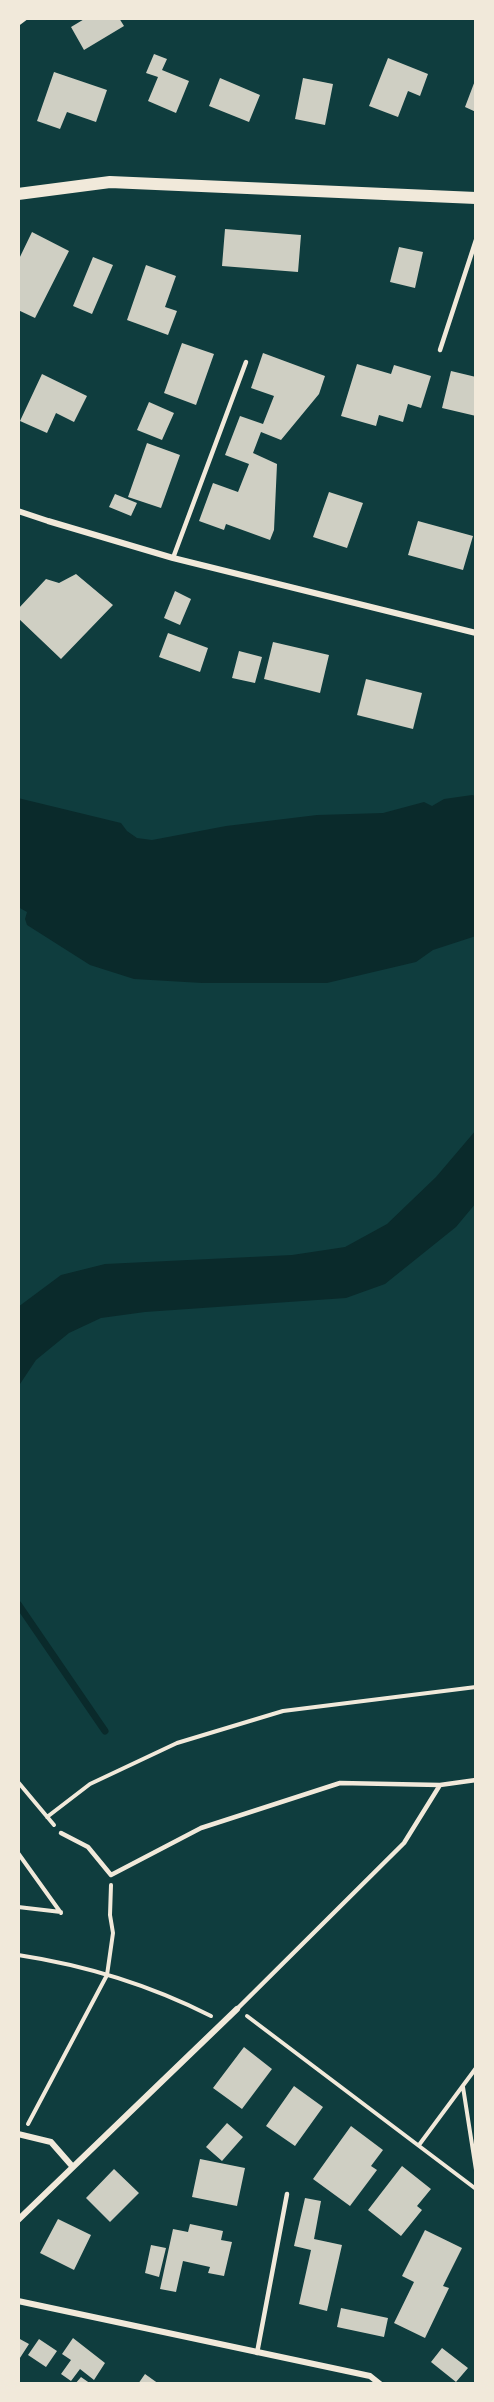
<!DOCTYPE html>
<style>
body{margin:0}
#map{position:relative;width:494px;height:2402px;overflow:hidden;background:#0f3d3e;font-family:Inter,sans-serif}
canvas{display:block}
.frame{position:absolute;inset:0;border:20px solid #f1e9da;pointer-events:none}
</style>
<div id="map">
<canvas width="494" height="2402"></canvas>
<div class="frame"></div>
</div>
<script>
const c = document.querySelector('canvas').getContext('2d');
c.lineJoin = 'round';
function fill(path, color) { c.fillStyle = color; c.fill(path, 'evenodd'); }
function stroke(path, color, width, dash) { c.strokeStyle = color; c.lineWidth = width; c.lineCap = dash ? 'butt' : 'round'; c.setLineDash(dash || []); c.stroke(path); }
fill(new Path2D(`
 M472,795L476,796V936L433,950L416,962L327,983H202L134,979L90,965L27,925L25,919L27,912L18,907V798L121,823L127,831L137,838L152,840L226,826L317,815L383,813L424,802L432,806L444,799Z
 M476,1130V1203L456,1227L385,1284L346,1298L145,1312L101,1318L69,1333L36,1360L18,1387V1307L61,1275L105,1264L292,1255L345,1247L387,1224L436,1177Z`), '#0a2a2b');
stroke(new Path2D(`
 M18,1604L105,1731`), '#0a2a2b', 7);
fill(new Path2D(`
 M86,18H119L124,26L84,50L71,27Z
 M154,54L167,59L162,70L189,81L176,113L148,101L158,77L146,73Z
 M388,58L428,74L420,96L408,91L398,117L369,106Z
 M54,72L107,90L96,122L67,112L60,129L37,121Z
 M220,78L260,95L249,122L209,106Z
 M303,78L333,84L325,125L295,119Z
 M476,78V112L465,107Z
 M225,229L301,235L298,272L222,266Z
 M32,232L69,251L35,318L18,310V261Z
 M399,247L423,252L415,288L390,282Z
 M93,257L113,265L92,314L73,306Z
 M146,265L176,276L165,307L177,311L168,335L127,320Z
 M182,343L214,354L196,405L164,393Z
 M263,353L325,376L319,394L281,440L261,432L253,453L277,464L274,530L270,540L226,524L224,530L199,521L213,483L238,492L249,464L225,455L240,416L263,424L274,396L251,388Z
 M357,364L391,374L394,365L431,376L421,408L408,404L403,422L379,415L376,426L341,416Z
 M451,371L476,377V416L442,408Z
 M42,374L87,396L74,422L56,413L47,433L20,421Z
 M149,402L174,413L162,440L137,430Z
 M147,443L180,455L161,508L128,497Z
 M329,492L363,503L347,548L313,537Z
 M115,494L137,503L131,516L109,507Z
 M418,521L473,536L463,570L408,555Z
 M76,574L113,605L61,659L18,618V609L46,579L59,583Z
 M175,591L191,599L180,625L164,618Z
 M168,633L208,648L200,672L159,657Z
 M273,642L329,655L320,693L264,679Z
 M239,651L262,657L255,683L232,678Z
 M366,679L422,693L413,729L357,715Z
 M244,2047L272,2069L242,2109L213,2088Z
 M294,2086L323,2107L295,2146L266,2126Z
 M227,2123L243,2137L222,2161L206,2147Z
 M351,2126L383,2150L371,2166L377,2170L350,2206L313,2179Z
 M200,2159L245,2168L237,2206L192,2197Z
 M402,2166L431,2189L417,2206L422,2210L401,2236L368,2210Z
 M114,2169L139,2193L110,2222L86,2198Z
 M305,2198L321,2201L314,2239L342,2245L327,2311L299,2304L311,2250L294,2246Z
 M58,2219L91,2235L74,2270L40,2253Z
 M190,2224L223,2231L221,2240L232,2242L224,2276L208,2273L210,2267L183,2261L176,2292L160,2289L173,2229L188,2232Z
 M425,2230L462,2248L443,2286L449,2288L425,2338L394,2323L414,2282L402,2276Z
 M151,2245L166,2248L159,2277L145,2273Z
 M341,2308L388,2318L384,2337L337,2327Z
 M18,2338L29,2344L18,2361Z
 M73,2338L105,2363L94,2380L80,2369L71,2381L61,2374L71,2360L62,2354Z
 M39,2339L57,2351L46,2367L28,2355Z
 M442,2348L468,2368L456,2382L431,2362Z
 M145,2374L159,2384H138Z
 M81,2377L91,2384H75Z`), '#cfcfc3');
stroke(new Path2D(`
 M18,24L26,18
 M18,1782L54,1825
 M47,1817L90,1784L177,1743L283,1711L476,1687
 M18,1853L61,1913
 M18,1907L61,1912
 M18,1955C84,1965 152,1986 211,2016
 M247,2016L476,2189
 M463,2087L476,2170
 M28,2124L107,1975L113,1933L110,1915L111,1885
 M419,2145L476,2068`), '#f1e9da', 4);
stroke(new Path2D(`
 M440,350L476,240
 M173,558L246,362
 M61,1833L88,1847L111,1875L201,1828L340,1783L440,1785L476,1780
 M237,2009L404,1843L440,1785
 M257,2353L287,2194`), '#f1e9da', 4.5);
stroke(new Path2D(`
 M18,511L48,521L173,558L476,633
 M18,2134L51,2142L72,2166
 M18,2220L237,2009
 M18,2301L370,2376L380,2384`), '#f1e9da', 6);
stroke(new Path2D(`
 M18,194L110,182L476,198`), '#f1e9da', 12);
</script>
